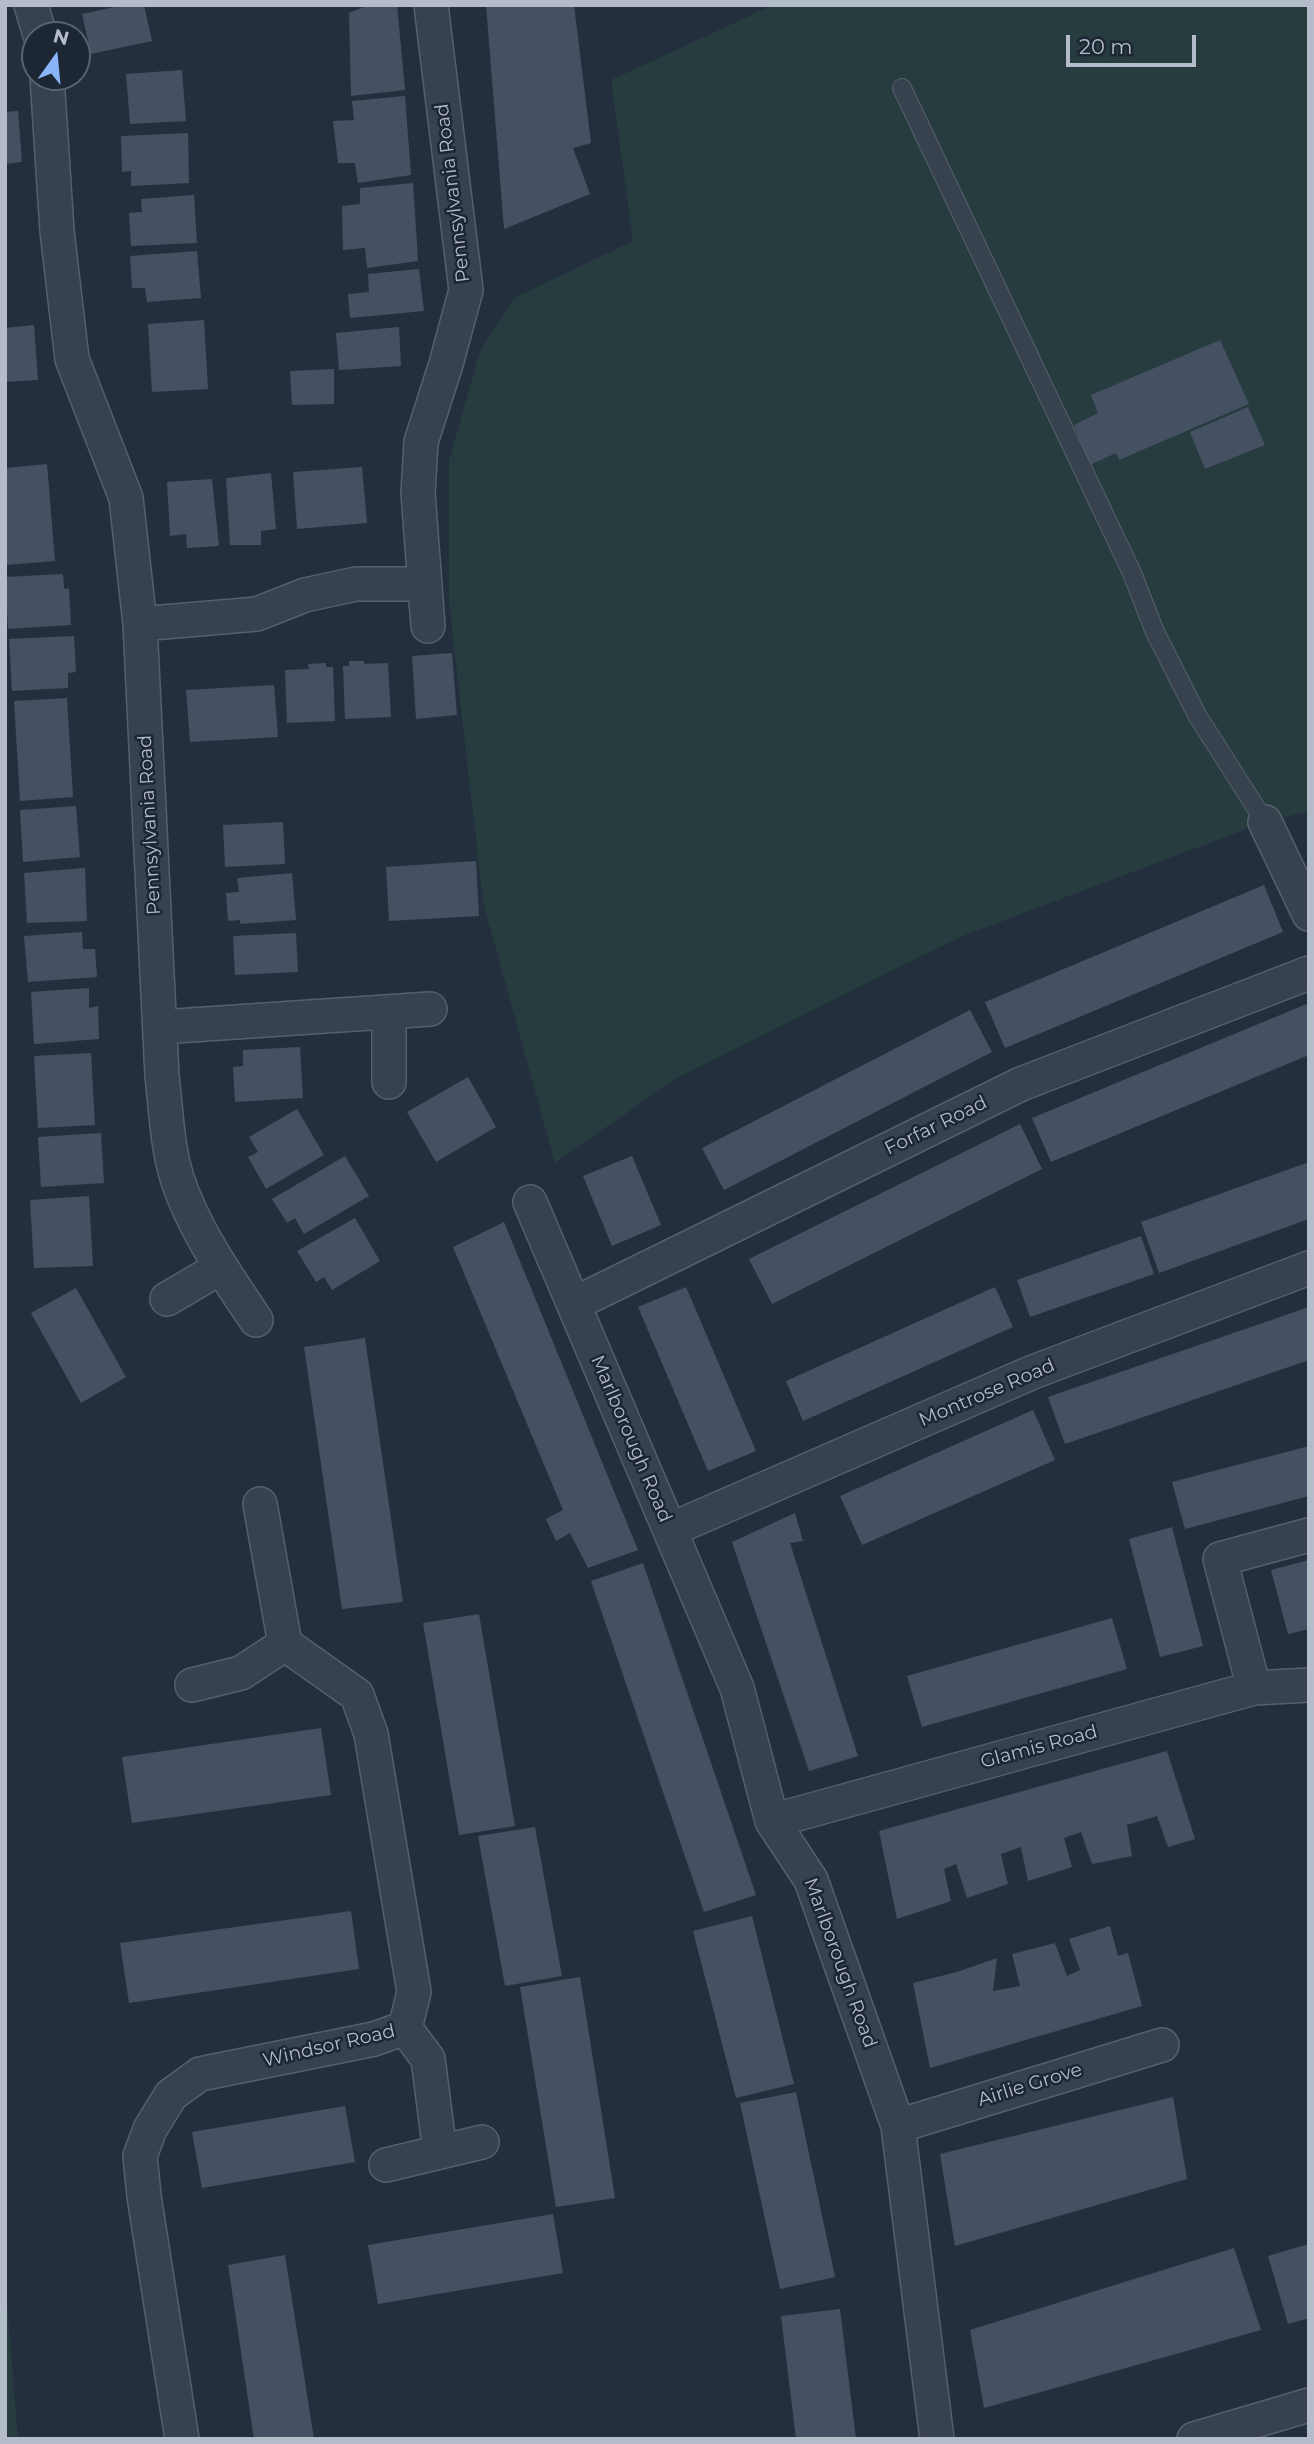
<!DOCTYPE html>
<style>
body{margin:0}
#map{position:relative;width:1314px;height:2444px;overflow:hidden;background:#242f3e;font-family:Montserrat,sans-serif}
canvas{display:block}
.frame{position:absolute;inset:0;border:7px solid #b4bcc9;pointer-events:none}
.north{position:absolute;left:21px;top:21px;width:70px;height:70px;box-sizing:border-box;background:#1d2633;border:2px solid #59626f;border-radius:50%;rotate:15deg;font-size:19px;font-weight:700;line-height:28px;text-align:center;color:#b4bcc9}
.north::after{content:'';display:block;margin:auto;width:24px;height:32px;background:#8ab4f8;clip-path:polygon(50% 0,100% 100%,50% 72%,0 100%)}
.scale{position:absolute;left:1066px;top:35px;width:130px;height:32px;box-sizing:border-box;border:4px solid #b4bcc9;border-top:0;padding-left:9px;font-size:21px;line-height:24px;white-space:nowrap;color:#b4bcc9;-webkit-text-stroke:5px #1d2633;paint-order:stroke}
</style>
<div id="map">
<canvas width="1314" height="2444"></canvas>
<div class="frame"></div>
<div class="north">N</div>
<div class="scale">20 m</div>
</div>
<script>
const c = document.querySelector('canvas').getContext('2d');
c.lineJoin = 'round';
function fill(path, color) { c.fillStyle = color; c.fill(path, 'evenodd'); }
function stroke(path, color, width, dash) { c.strokeStyle = color; c.lineWidth = width; c.lineCap = dash ? 'butt' : 'round'; c.setLineDash(dash || []); c.stroke(path); }
function drawText(font, color, halo, rows, align = 'center') {
  c.font = font + ' Montserrat,sans-serif'; c.lineWidth = 5; c.setLineDash([]); c.textBaseline = 'middle'; c.strokeStyle = halo; c.fillStyle = color; for (const [text, x, y, turn = 0] of rows) {
    c.save(); c.translate(x, y); c.rotate((+turn || 0) * Math.PI / 180); c.textAlign = isNaN(turn) ? turn : align; if (halo) c.strokeText(text, 0, 0); c.fillText(text, 0, 0); c.restore();
  }
}
fill(new Path2D(`
 M773,5H1309V811L1265,822L960,937L675,1079L555,1163L483,902L449,602V461L480,351L514,298L633,241L611,80Z
 M5,2278L18,2439H5Z`), '#263c3f');
fill(new Path2D(`
 M124,5H144L152,41L91,54L82,14Z
 M369,5H397L405,90L351,96L349,13Z
 M486,5H574L591,143L573,148L590,194L504,229Z
 M182,70L186,121L130,124L126,74Z
 M405,96L411,175L358,183L355,163H338L333,121L354,120L352,101Z
 M18,111L22,162L5,164V112Z
 M188,133L189,183L131,186V171L122,172L121,136Z
 M413,183L418,261L367,268L365,248L343,250L342,206L360,204V188Z
 M194,195L197,243L131,246L129,213L142,212L141,199Z
 M197,251L201,298L147,302L145,288H132L130,256Z
 M419,269L424,311L350,318L348,294L369,292L368,274Z
 M204,320L208,389L152,392L148,324Z
 M34,325L38,380L5,382V328Z
 M399,327L401,366L339,370L336,333Z
 M1220,340L1249,404L1119,460L1116,453L1090,465L1074,425L1098,413L1091,395Z
 M334,369V404L292,405L290,371Z
 M1248,407L1265,445L1205,469L1190,432Z
 M47,464L55,561L5,565V468Z
 M362,467L367,523L297,529L293,472Z
 M271,473L276,529L261,531V545H230L226,478Z
 M212,479L219,546L187,548L186,534L170,536L167,482Z
 M63,574L64,589L69,588L71,625L8,629L5,577Z
 M74,636L76,672L68,673V688L12,691L9,639Z
 M452,653L457,715L416,719L412,656Z
 M349,661H364V664L388,663L391,717L345,719L343,666H349Z
 M326,663V667H333L335,721L287,723L285,670L309,669L308,664Z
 M274,685L278,737L190,742L186,690Z
 M67,698L73,797L20,801L14,701Z
 M76,806L80,857L23,862L20,810Z
 M283,822L285,864L225,867L223,825Z
 M476,861L479,916L389,921L386,867Z
 M85,868L87,921L27,923L24,873Z
 M292,873L296,920L240,924V920L228,921L226,893L239,892L237,878Z
 M1264,885L1283,932L1005,1048L985,1002Z
 M82,932L83,949H95L97,977L28,982L24,936Z
 M296,933L298,972L235,975L233,936Z
 M89,988V1008L98,1006L99,1039L34,1044L31,992Z
 M1309,1003V1055L1051,1162L1032,1118Z
 M970,1010L992,1052L724,1190L702,1148Z
 M300,1047L303,1098L235,1102L233,1067L243,1066V1050Z
 M91,1053L95,1125L38,1128L34,1056Z
 M468,1077L496,1127L436,1162L407,1112Z
 M297,1109L324,1155L266,1189L248,1157L258,1152L249,1137Z
 M1020,1124L1042,1169L772,1304L749,1259Z
 M101,1133L104,1183L41,1187L38,1137Z
 M345,1156L369,1196L304,1234L295,1218L287,1223L272,1199Z
 M632,1156L661,1225L612,1246L583,1176Z
 M1309,1162V1219L1159,1273L1141,1222Z
 M89,1196L93,1266L34,1268L30,1200Z
 M355,1218L380,1261L332,1290L324,1277L316,1282L297,1251Z
 M504,1222L638,1550L588,1568L570,1533L556,1541L546,1519L563,1510L453,1247Z
 M1141,1236L1154,1274L1030,1317L1017,1280Z
 M686,1287L756,1451L708,1471L638,1307Z
 M995,1287L1013,1327L803,1421L786,1381Z
 M76,1288L126,1377L81,1403L31,1313Z
 M1309,1307V1360L1065,1444L1048,1397Z
 M365,1338L403,1602L342,1609L304,1347Z
 M1033,1410L1055,1460L862,1545L840,1496Z
 M1309,1446V1496L1185,1529L1172,1482Z
 M795,1513L803,1541L790,1543L858,1756L809,1771L732,1542Z
 M1172,1527L1203,1646L1160,1657L1129,1539Z
 M1309,1560V1629L1288,1634L1271,1570Z
 M643,1563L756,1895L704,1912L591,1581Z
 M479,1614L515,1826L459,1835L423,1623Z
 M1112,1618L1127,1669L922,1727L907,1676Z
 M321,1728L331,1795L132,1823L122,1757Z
 M1167,1751L1195,1839L1168,1847L1157,1816L1127,1825L1132,1856L1092,1864L1081,1832L1064,1838L1072,1867L1028,1881L1021,1847L1001,1854L1008,1884L967,1898L956,1864L944,1869L951,1901L897,1919L879,1831Z
 M535,1827L562,1976L505,1986L478,1836Z
 M351,1911L359,1969L129,2003L120,1943Z
 M752,1916L794,2084L736,2098L693,1931Z
 M1110,1926L1118,1956L1128,1953L1142,2006L930,2068L913,1983L957,1972L997,1958L993,1991L1020,1986L1012,1954L1055,1943L1067,1976L1080,1970L1069,1939Z
 M580,1977L615,2198L556,2207L520,1987Z
 M796,2092L835,2277L780,2289L740,2103Z
 M1173,2097L1187,2179L955,2246L940,2154Z
 M345,2106L355,2162L202,2188L192,2132Z
 M553,2214L563,2273L378,2304L368,2245Z
 M1309,2244V2318L1288,2324L1268,2256Z
 M1234,2248L1261,2330L984,2408L970,2330Z
 M285,2255L314,2439H254L228,2265Z
 M840,2309L856,2439H796L781,2316Z`), '#455162');
const lane = new Path2D(`
 M902,88L1132,573L1155,632L1197,715L1265,822`);
const street = new Path2D(`
 M31,5L40,35
 M47,77L57,231L72,359L126,498L140,624L162,1076C166,1109 167,1146 177,1178C193,1228 227,1277 256,1320
 M140,624L257,614L305,595L356,584H425
 M428,626L418,493L421,442L446,364L466,290L431,5
 M1265,822L1309,914
 M389,1013V1082
 M161,1027L430,1009
 M530,1202L737,1688L772,1821L811,1880L898,2126L937,2439
 M167,1299L220,1268
 M574,1304L1021,1084L1309,973
 M670,1530L1033,1372L1309,1268
 M192,1685L241,1673L285,1644
 M1254,1688L1220,1559L1309,1535
 M772,1821L1254,1688L1309,1685
 M405,2028L428,2059L440,2152
 M898,2126L1162,2045
 M386,2165L482,2142
 M182,2439L144,2196L140,2156L150,2129L171,2095L200,2074L374,2039L405,2028L414,1992L371,1734L357,1695L285,1644L260,1504
 M1194,2439L1309,2405`);
stroke(lane, '#565f6c', 20);
stroke(street, '#565f6c', 36);
stroke(lane, '#38414e', 18);
stroke(street, '#38414e', 33);
drawText('19px', '#b4bcc9', '#1d2633', [
 ["Pennsylvania Road",453,193,-97],
 ["Pennsylvania Road",150,825,-93],
 ["Forfar Road",936,1126,-26],
 ["Montrose Road",987,1393,-23],
 ["Marlborough Road",631,1439,67],
 ["Glamis Road",1039,1747,-15],
 ["Marlborough Road",840,1963,70],
 ["Windsor Road",329,2046,-13],
 ["Airlie Grove",1030,2085,-17]
]);
</script>
